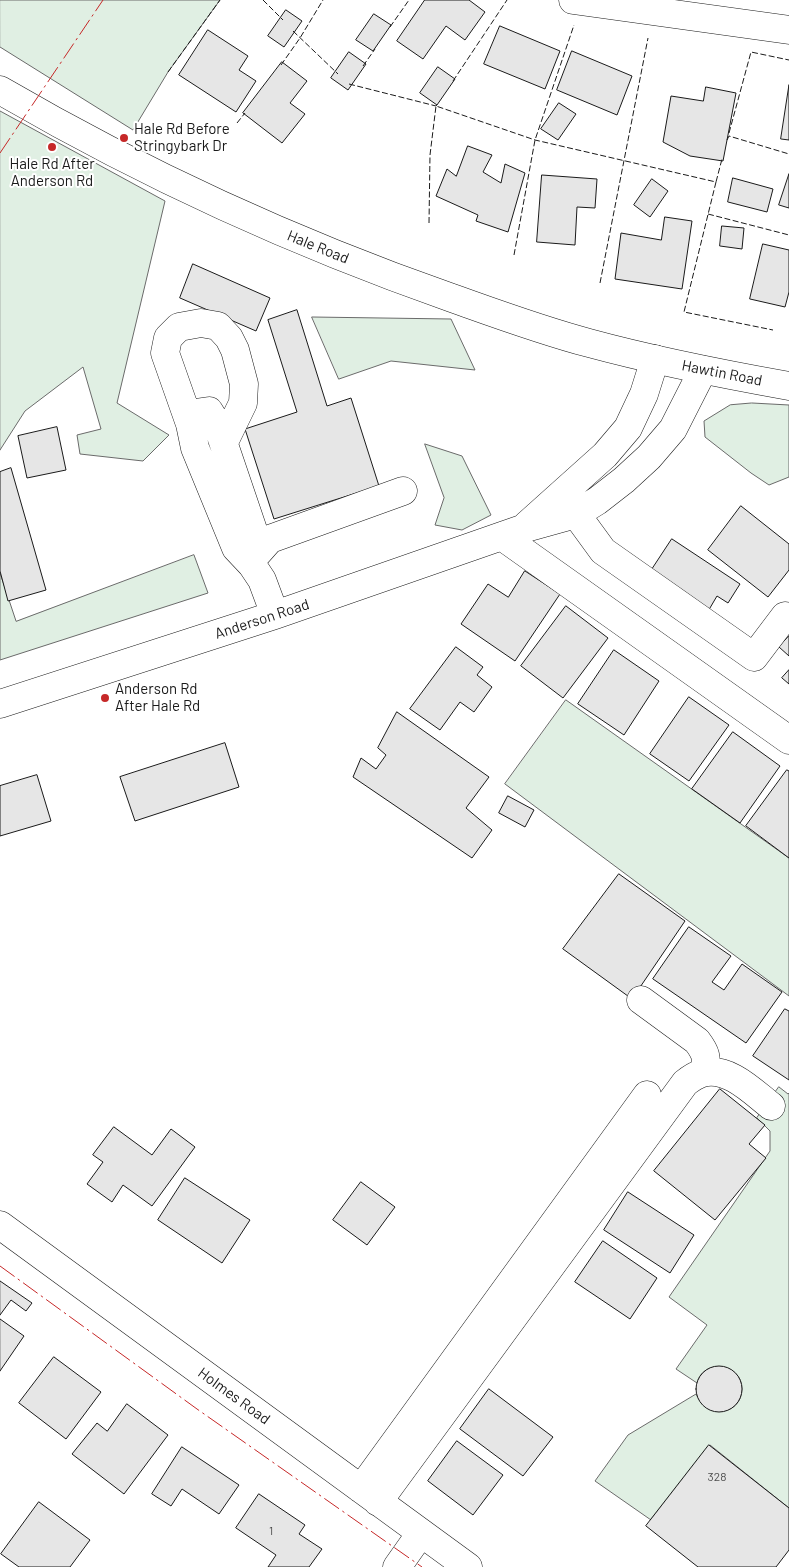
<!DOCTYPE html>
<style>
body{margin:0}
canvas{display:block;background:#fff}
</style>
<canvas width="789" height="1567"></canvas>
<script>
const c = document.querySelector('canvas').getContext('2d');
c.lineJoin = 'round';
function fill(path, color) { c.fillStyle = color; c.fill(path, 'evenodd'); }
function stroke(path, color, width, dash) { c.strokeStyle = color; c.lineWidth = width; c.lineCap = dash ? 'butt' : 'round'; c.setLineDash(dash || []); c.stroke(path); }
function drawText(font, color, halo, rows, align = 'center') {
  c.font = font + ' Barlow,sans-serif'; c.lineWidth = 4; c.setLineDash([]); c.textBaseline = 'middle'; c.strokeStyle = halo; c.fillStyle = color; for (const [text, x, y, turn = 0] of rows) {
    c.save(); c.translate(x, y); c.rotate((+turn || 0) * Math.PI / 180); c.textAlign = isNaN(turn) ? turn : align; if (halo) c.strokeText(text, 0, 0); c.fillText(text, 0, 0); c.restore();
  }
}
const green = new Path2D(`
 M0,0H220L168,72L133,130L0,47Z
 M0,111L165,201L117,403L169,435L143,461L80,454L77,435L101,429L83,367L25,411L0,450Z
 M312,317L451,319L475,370L391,361L339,379Z
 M752,403L789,405V477L769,485L751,473L705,437L704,421L730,405Z
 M425,444L462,456L491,515L462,530L435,525L444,498Z
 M194,555L208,593L0,660V573L16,621Z
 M566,700L789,858V996L505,784Z
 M779,1087L788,1094L789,1093V1508L710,1445L651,1520L595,1481L628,1435L696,1394C707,1419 741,1416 742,1389C742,1363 703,1358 697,1383L676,1369L707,1325L669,1297L770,1151V1131L757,1118Z`);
fill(green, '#e0efe3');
stroke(green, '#6a6a6a', 1);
const building = new Path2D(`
 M425,0H469L485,12L465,40L446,26L423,59L397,41Z
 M286,10L302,21L284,47L268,36Z
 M374,14L391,25L373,51L356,40Z
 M500,26L560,51L545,89L484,64Z
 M208,30L248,56L239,70L256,81L236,112L179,75Z
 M572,51L632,76L617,115L557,90Z
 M349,52L366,64L348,90L331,78Z
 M282,62L307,81L290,103L305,114L282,143L243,113Z
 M438,67L455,79L437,105L420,93Z
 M789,85V140L781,139Z
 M706,87L736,93L723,161L690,156L663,142L671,96L703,101Z
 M559,103L576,114L558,140L541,129Z
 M468,146L492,155L483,172L501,183L505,164L525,173L508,232L476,221L478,215L436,196L447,169L456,176Z
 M789,174V208L779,205Z
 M542,175L597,179L595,208L577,207L575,245L537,242Z
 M733,178L773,189L767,212L728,202Z
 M652,179L668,191L650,217L634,205Z
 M665,217L692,221L682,289L615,279L621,233L661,240Z
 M722,226L744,228L742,249L720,246Z
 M763,244L789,250V292L785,307L750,299Z
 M193,264L270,298L256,331L180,298Z
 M297,310L327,406L351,398L379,486L274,519L245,429L297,412L268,320Z
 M57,427L66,470L27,478L18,436Z
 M11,468L46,590L8,601L0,571V472Z
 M741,506L789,544V570L768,597L708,550Z
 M672,539L740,584L728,603L717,596L707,613L649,574Z
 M525,571L560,594L515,661L461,624L488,584L508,597Z
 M566,606L608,638L563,698L521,666Z
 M789,636V656L779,647Z
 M456,647L483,667L477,675L492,687L474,712L460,702L440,730L410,709Z
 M614,650L659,681L624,735L578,704Z
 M789,670V684L782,678Z
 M689,697L729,725L689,781L650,754Z
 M397,712L489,777L466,808L492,830L472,858L353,777L361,758L376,769L386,755L378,748Z
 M733,732L780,766L740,823L692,789Z
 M225,743L239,787L135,821L120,777Z
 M787,770L789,771V858L746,826Z
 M37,775L51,821L0,836V786Z
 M508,796L534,810L525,827L499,813Z
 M619,874L685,921L632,999L563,949Z
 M689,927L731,956L712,982L724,990L742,964L782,992L746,1043L653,979Z
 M785,1009L789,1011V1080L753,1056Z
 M720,1089L765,1125L749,1144L766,1158L715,1220L654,1171Z
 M114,1127L152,1155L171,1129L195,1147L152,1206L123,1185L112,1202L87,1184L103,1162L93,1155Z
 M185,1178L250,1220L222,1263L158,1220Z
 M361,1182L395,1207L367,1245L333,1220Z
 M628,1192L694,1235L670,1273L604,1230Z
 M603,1241L657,1278L630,1319L575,1282Z
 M0,1281L32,1303L26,1311L11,1300L0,1315Z
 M0,1319L24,1336L0,1371Z
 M54,1357L101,1392L66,1439L19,1403Z
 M696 1389a23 23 0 1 1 46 0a23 23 0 1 1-46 0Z
 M489,1389L553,1437L523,1476L460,1429Z
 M127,1404L168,1435L124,1494L72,1454L97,1423L107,1431Z
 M457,1441L503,1475L473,1515L428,1481Z
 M709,1445L789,1508V1550L776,1567H698L646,1526Z
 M182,1447L239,1485L219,1514L182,1489L171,1506L152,1494Z
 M259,1494L305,1525L299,1534L322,1549L309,1567H268L276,1555L236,1528Z
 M39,1502L90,1540L70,1567H19L1,1554Z`);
fill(building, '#e6e6e6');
stroke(building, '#1a1a1a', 1);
const minor = new Path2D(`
 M573,0L789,30
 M190,424L165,353L168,338L179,327L201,323L218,326L229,338L235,350L244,384L243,403L224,442
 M576,514L603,551L754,657L785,616
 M527,525L605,455L628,428L644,394L655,359
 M503,537L789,740
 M254,557L270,539L403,491
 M252,565L257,542L217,424L209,411L195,413L190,424L195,448L236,548L252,565L262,580L275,615
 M0,704L275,615L522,529L576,514L597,501L624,480L649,457L673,429L703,370
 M641,1000L697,1041C706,1053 707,1057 705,1072
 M0,1225L468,1567
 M361,1489L647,1095
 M378,1502L685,1083C690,1079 696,1075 702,1073C728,1066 752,1091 771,1106
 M397,1567L421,1533`);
const major = new Path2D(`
 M0,90C144,174 295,243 452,298C497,314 543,331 589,343C655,361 722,374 789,386`);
stroke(minor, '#1a1a1a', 29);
stroke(major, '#1a1a1a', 29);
stroke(minor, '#fff', 28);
stroke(major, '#fff', 28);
stroke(new Path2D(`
 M263,0L283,20
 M390,27L409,0
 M293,31L338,74
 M281,65L300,38L323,0
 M363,66L375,49
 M168,72L220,0
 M453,81L507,0
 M349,84L436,106L438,104
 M237,123L245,113
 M729,133L751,52L789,60
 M727,140L729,136L789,154
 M716,182L684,312L773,330
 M708,214L789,235
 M429,223L430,155L436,106L535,140L716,182L722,159
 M514,255L535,140L574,25
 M600,283L648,38`), '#1a1a1a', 1, [6, 2.5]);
stroke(new Path2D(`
 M0,153L103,0
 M0,1266L197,1409L422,1567`), '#c62828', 1, [18, 4, 2.5, 4]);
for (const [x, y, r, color] of [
 [124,138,5,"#c62828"],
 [52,147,5,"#c62828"],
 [105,698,5,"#c62828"]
]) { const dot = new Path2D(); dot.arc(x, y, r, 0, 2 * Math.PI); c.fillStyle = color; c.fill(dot); stroke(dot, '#fff', 2); }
drawText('12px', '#4d4d4d', null, [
 ["328",717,1477],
 ["1",271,1531]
]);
drawText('15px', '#1a1a1a', '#fff', [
 ["Hale Rd Before",134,129],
 ["Stringybark Dr",134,146],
 ["Hale Rd After",52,164,"center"],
 ["Anderson Rd",52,181,"center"],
 ["Anderson Rd",115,689],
 ["After Hale Rd",115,706]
], 'left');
drawText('15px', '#1a1a1a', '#fff', [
 ["Hale Road",318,247,22],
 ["Hawtin Road",722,373,11],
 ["Anderson Road",262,619,-18],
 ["Holmes Road",234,1396,36]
]);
</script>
